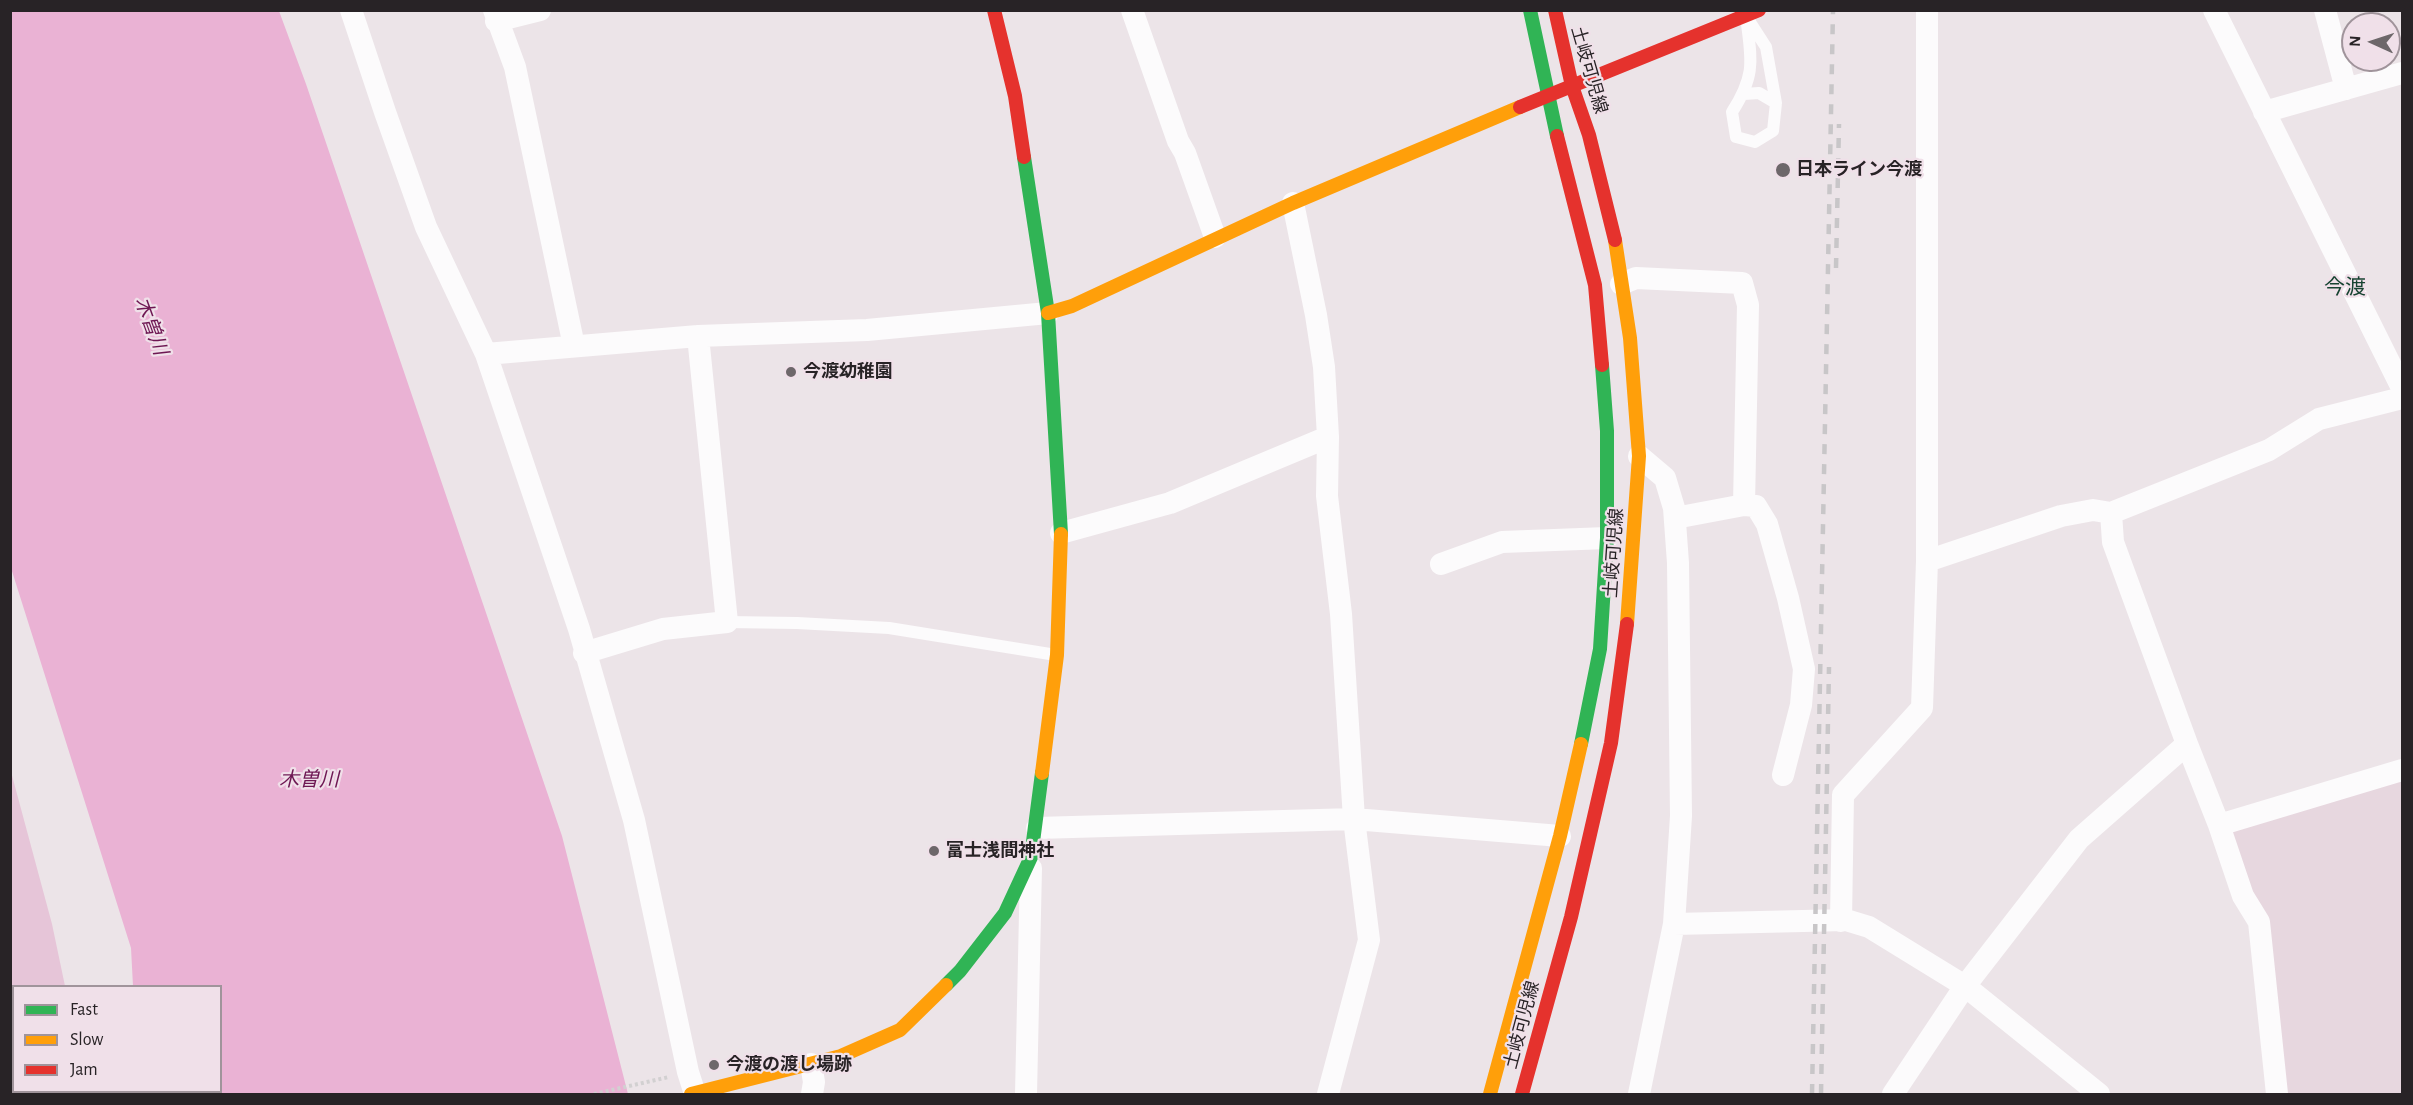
<!DOCTYPE html>
<meta charset="utf-8">
<style>
body{margin:0}
#map{position:relative;width:2413px;height:1105px;overflow:hidden;background:#ece4e8;font-family:"Alegreya Sans",sans-serif}
canvas{display:block}
.frame{position:absolute;inset:0;border:12px solid #282326;pointer-events:none}
.legend{position:absolute;left:12px;top:985px;width:210px;height:108px;box-sizing:border-box;background:#f0e0e9;border:2px solid #a0949b;margin:0;padding:8px 10px;list-style:none;font-size:18px;color:#282326}
.legend li{display:flex;align-items:center;gap:12px;height:30px}
.legend b{width:30px;border:2px solid #a0949b}
.north{position:absolute;left:2341px;top:12px;width:60px;height:60px;box-sizing:border-box;background:#f0e0e9;border:2px solid #a0949b;border-radius:50%;rotate:273deg;font-size:16px;font-weight:700;line-height:24px;text-align:center;color:#282326}
.north::after{content:'';display:block;margin:auto;width:21px;height:27px;background:#6d676a;clip-path:polygon(50% 0,100% 100%,50% 72%,0 100%)}
</style>
<div id="map">
<canvas width="2413" height="1105"></canvas>
<div class="frame"></div>
<ul class="legend">
<li><b style="height:8px;background:#30b455"></b>Fast</li>
<li><b style="height:8px;background:#ff9f0a"></b>Slow</li>
<li><b style="height:8px;background:#e5322d"></b>Jam</li>
</ul>
<div class="north">N</div>
</div>
<script>
const c = document.querySelector('canvas').getContext('2d');
c.lineJoin = 'round';
function fill(path, color) { c.fillStyle = color; c.fill(path, 'evenodd'); }
function stroke(path, color, width, dash) { c.strokeStyle = color; c.lineWidth = width; c.lineCap = dash ? 'butt' : 'round'; c.setLineDash(dash || []); c.stroke(path); }
function drawText(font, color, halo, rows, align = 'center') {
  c.font = font + ' "Alegreya Sans","Noto Sans JP",sans-serif'; c.lineWidth = 4.5; c.setLineDash([]); c.textBaseline = 'middle'; c.strokeStyle = halo; c.fillStyle = color; for (const [text, x, y, turn = 0] of rows) {
    c.save(); c.translate(x, y); c.rotate((+turn || 0) * Math.PI / 180); c.textAlign = isNaN(turn) ? turn : align; if (halo) c.strokeText(text, 0, 0); c.fillText(text, 0, 0); c.restore();
  }
}
fill(new Path2D(`
 M2402,770V1094H2277L2259,922L2219,825Z`), '#e7d7df');
fill(new Path2D(`
 M10,768L52,924L65,986H14V1092H84L85,1094H11Z`), '#e6c5d8');
fill(new Path2D(`
 M10,11H279L306,84L562,836L628,1094H140V1092H220V986H133L131,948L11,568Z`), '#eab2d4');
stroke(new Path2D(`
 M594,1094L669,1077`), '#d2d0d1', 4, [3, 3]);
stroke(new Path2D(`
 M1746,16L1766,47L1776,103L1773,131L1755,142L1736,137L1732,112C1757,73 1751,59 1746,16Z
 M1744,94L1759,93L1776,103
 M727,622L797,623L889,628L1056,655`), '#fcfbfc', 12);
stroke(new Path2D(`
 M351,10L385,112L426,227L486,354L579,629L634,820L688,1072L695,1094
 M494,10L515,67L574,346
 M1132,10L1178,141L1185,153L1215,237
 M2214,10L2402,388
 M2325,10L2346,89
 M496,21L540,10
 M2264,112L2402,73
 M1293,203L1316,315L1324,367L1328,437L1327,496L1341,614L1354,819L1369,940L1328,1094
 M1621,284L1636,278L1742,283L1748,305L1744,505
 M486,354L698,336L867,330L1048,313
 M1675,518L1744,505L1756,506L1767,524L1788,598L1804,669L1801,705L1783,775
 M1061,533L1170,503L1328,437
 M1927,561L2061,516L2093,510L2111,513L2269,450L2319,419L2402,398
 M1441,564L1502,542L1607,538
 M584,653L663,629L727,622L698,336
 M2187,744L2219,825
 M1037,828L1354,819L1560,836
 M1841,921L1843,795L1922,708L1927,561V10
 M1674,924L1846,920L1869,927L1965,986L2099,1094
 M811,1064L814,1082L812,1094
 M1026,1094L1031,868
 M1639,1094L1674,924L1681,816L1678,563L1674,508L1665,478L1639,456
 M1893,1094L1965,986L2079,839L2187,744L2113,542L2111,513
 M2277,1094L2259,922L2243,896L2219,825L2402,770`), '#fcfbfc', 22);
stroke(new Path2D(`
 M1530,10L1557,136
 M1024,157L1048,313L1061,534
 M1581,744L1600,649L1607,538V431L1602,365
 M946,985L960,971L1005,913L1031,857L1042,773`), '#30b455', 14);
stroke(new Path2D(`
 M1615,240L1630,338L1639,456L1627,624
 M1048,313L1072,306L1293,203L1520,107
 M1042,773L1057,655L1061,534
 M691,1094L841,1056L900,1030L946,985
 M1490,1094L1560,836L1581,744`), '#ff9f0a', 14);
stroke(new Path2D(`
 M994,10L1015,96L1024,157
 M1555,10L1572,86L1589,135L1615,240
 M1520,107L1759,10
 M1557,136L1595,285L1602,365
 M1522,1094L1571,917L1611,743L1627,624`), '#e5322d', 14);
stroke(new Path2D(`
 M1836,268L1839,124
 M1812,1094L1833,10
 M1821,1094L1829,667`), '#c8c6c8', 4.5, [10, 10]);
for (const [x, y, r, color] of [
 [1783,170,8,"#6d676a"],
 [791,372,6,"#6d676a"],
 [934,851,6,"#6d676a"],
 [714,1065,6,"#6d676a"]
]) { const dot = new Path2D(); dot.arc(x, y, r, 0, 2 * Math.PI); c.fillStyle = color; c.fill(dot); stroke(dot, '#f0e0e9', 2); }
drawText('18px', '#282326', '#f0e0e9', [
 ["土岐可児線",1589,70,74],
 ["土岐可児線",1614,553,-86],
 ["土岐可児線",1522,1025,-75]
]);
drawText('bold 18px', '#282326', '#f0e0e9', [
 ["日本ライン今渡",1796,170],
 ["今渡幼稚園",803,372],
 ["富士浅間神社",946,851],
 ["今渡の渡し場跡",726,1065]
], 'left');
drawText('italic 20px', '#6e1753', '#f0e0e9', [
 ["木曽川",151,326,70],
 ["木曽川",309,780]
]);
drawText('21px', '#164331', '#f0e0e9', [
 ["今渡",2345,288]
]);
</script>
